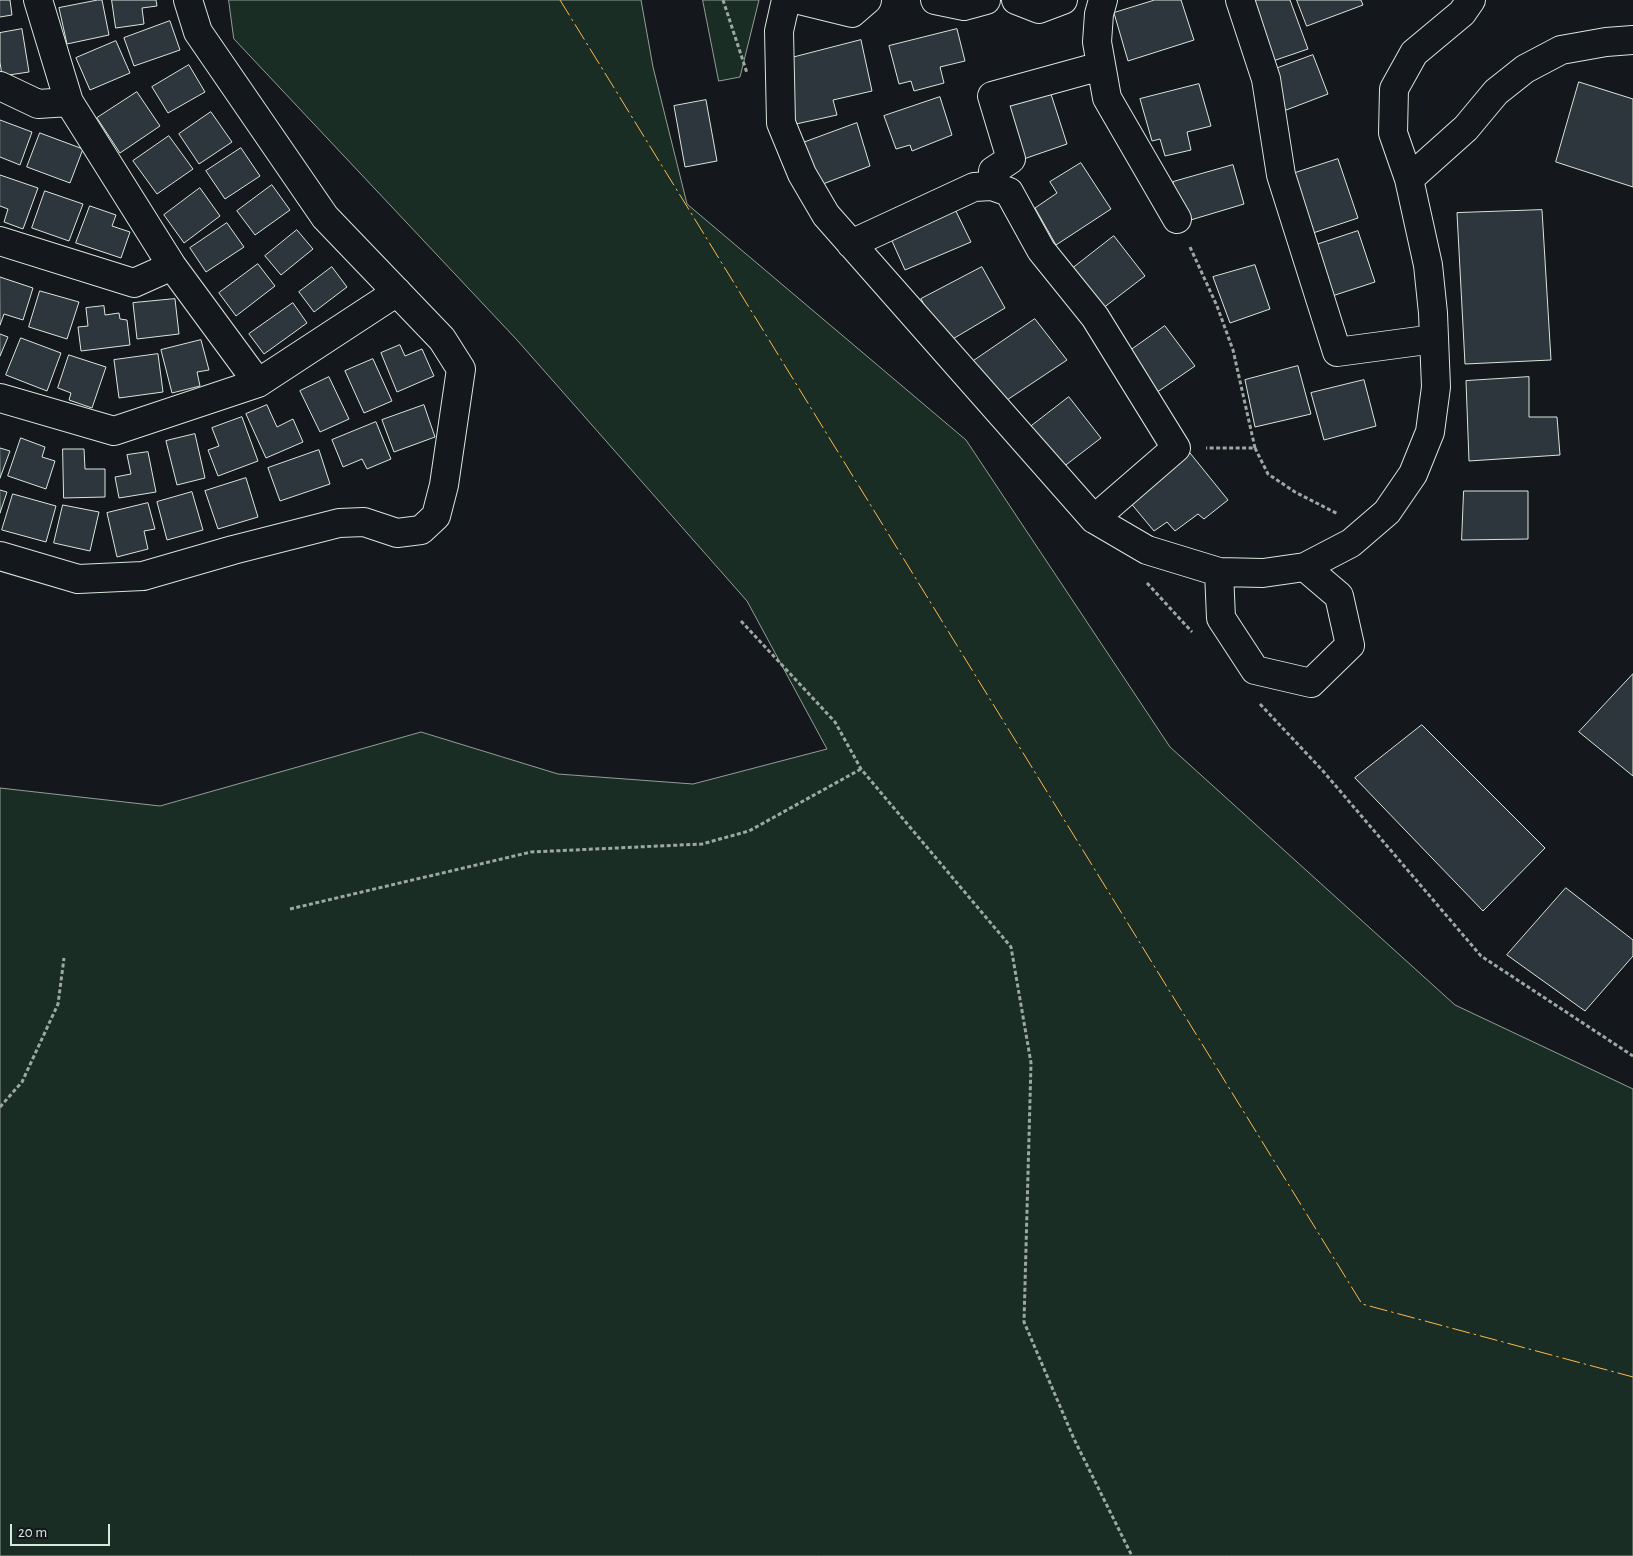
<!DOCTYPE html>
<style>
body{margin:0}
#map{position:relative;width:1633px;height:1556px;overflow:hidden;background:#14181c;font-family:"Alegreya Sans",sans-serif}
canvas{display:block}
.scale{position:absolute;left:10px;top:1524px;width:100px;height:22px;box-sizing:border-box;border:2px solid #d8e6dc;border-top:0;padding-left:6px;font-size:15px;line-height:18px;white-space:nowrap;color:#d8e6dc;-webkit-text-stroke:4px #14181c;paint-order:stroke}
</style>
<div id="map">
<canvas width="1633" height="1556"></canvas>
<div class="scale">20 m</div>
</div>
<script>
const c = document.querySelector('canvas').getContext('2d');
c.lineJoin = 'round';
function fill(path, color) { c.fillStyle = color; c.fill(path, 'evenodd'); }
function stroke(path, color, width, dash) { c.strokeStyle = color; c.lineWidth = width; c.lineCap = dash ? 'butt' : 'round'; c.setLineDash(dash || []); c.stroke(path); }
const green = new Path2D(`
 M229,0H641L653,67L687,204L966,440L1170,747L1455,1005L1633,1089V1556H0V788L160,806L421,732L558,774L693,784L827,749L747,601L517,340L234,39Z
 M703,0H759L740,77L719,81Z`);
fill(green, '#1a2d24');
stroke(green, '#939e99', 1);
const building = new Path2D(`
 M0,0H10L12,15L0,17Z
 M98,0H102L109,35L67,44L59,8Z
 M112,0H156L157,6L142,8L144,24L116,28Z
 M1155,0H1181L1194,40L1128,61L1114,13Z
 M1246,0H1290L1308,49L1267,63Z
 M1297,0H1361L1363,5L1307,26Z
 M170,21L180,50L134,66L124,38Z
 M22,29L29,72L2,76L0,62V33Z
 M957,29L965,61L940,67L944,83L914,91L911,81L899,84L889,46Z
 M861,40L872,91L833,100L837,115L796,124L785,81L791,58Z
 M116,41L130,73L90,90L76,58Z
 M1313,55L1328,94L1281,112L1267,72Z
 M189,65L205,92L168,113L152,87Z
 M1579,82L1633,99V187L1556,162Z
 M1199,84L1211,126L1187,132L1191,150L1165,156L1160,139L1152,141L1140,99Z
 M1050,91L1067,144L1018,161L1002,105Z
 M137,92L160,126L120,153L97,118Z
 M940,97L952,135L912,151L910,145L896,149L884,116Z
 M706,100L717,161L685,167L674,106Z
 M211,112L232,142L199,164L179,134Z
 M0,120L32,132L20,165L0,157Z
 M857,123L870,166L815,187L800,144Z
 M40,133L83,149L70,183L27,167Z
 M169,136L193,169L157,194L133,161Z
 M241,148L260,176L225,199L206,171Z
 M1338,159L1358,218L1310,234L1289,175Z
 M1081,163L1111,209L1056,245L1035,208L1057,193L1050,182Z
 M1233,165L1244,204L1184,222L1173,182Z
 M0,175L38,188L23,229L4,222L8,209L0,206Z
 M272,185L290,210L255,235L237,211Z
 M200,188L220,216L184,243L164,215Z
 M45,191L83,204L69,241L32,228Z
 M952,203L971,242L905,270L888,232Z
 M90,206L116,215L112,226L130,232L121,258L76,243Z
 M1542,210L1551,360L1465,364L1457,213Z
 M227,223L244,247L206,272L190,248Z
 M297,230L313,249L281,275L265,256Z
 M1358,231L1375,282L1326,298L1310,247Z
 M1114,236L1145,276L1098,312L1068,272Z
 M258,264L275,286L236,316L219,293Z
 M1255,265L1270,309L1230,323L1213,277Z
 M332,267L347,287L314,312L299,292Z
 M982,267L1005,308L946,343L921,299Z
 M0,277L33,288L23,320L4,314L0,325Z
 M40,291L79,302L67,339L29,327Z
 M175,299L179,334L137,339L133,303Z
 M293,303L307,323L264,354L249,334Z
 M104,306L105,315L119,313L120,319L127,320L130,345L81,351L78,327L88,326L86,308Z
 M1035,319L1067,360L1001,404L972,362Z
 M1165,326L1195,366L1150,397L1124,355Z
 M0,334L8,337L0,356Z
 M21,338L61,353L47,391L6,375Z
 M201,340L209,370L197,372L200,386L172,393L161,350Z
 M400,345L405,356L422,349L434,376L397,392L381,353Z
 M158,354L163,392L119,398L114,360Z
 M69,355L106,367L92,408L69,400L71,393L58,388Z
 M373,359L392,401L364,413L345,371Z
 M1298,366L1311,414L1255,427L1245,380Z
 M329,377L349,419L320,432L300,391Z
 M1529,377V417H1557L1560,455L1469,461L1466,381Z
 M1364,380L1376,426L1324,440L1311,393Z
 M1069,397L1101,438L1058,471L1025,431Z
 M267,405L277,427L293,419L303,442L266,458L246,414Z
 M424,405L435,437L394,452L382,420Z
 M242,417L258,461L218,476L208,450L219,446L212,428Z
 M376,422L391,459L367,469L362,459L343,467L332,440Z
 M195,434L205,478L177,485L166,441Z
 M21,438L45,447L42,457L55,461L46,489L8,476Z
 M0,448L10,451L0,478Z
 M63,449H84L85,469H105V497L64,498Z
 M319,450L330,484L280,501L268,468Z
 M148,452L156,492L119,498L115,477L131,474L127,455Z
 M1190,453L1228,500L1204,519L1198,514L1175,531L1167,522L1154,531L1129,501Z
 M246,478L258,517L218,529L205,491Z
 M0,490L7,492L0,513Z
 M1464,491H1528V539L1462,540Z
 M192,492L203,530L167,540L157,502Z
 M13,494L56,506L46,542L2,530Z
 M148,503L155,529L144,531L148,549L117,557L107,513Z
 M63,505L99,512L90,551L54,543Z
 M1633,674V776L1579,732Z
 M1422,725L1545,848L1483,911L1355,778Z
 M1566,888L1633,940V956L1585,1011L1507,955Z`);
fill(building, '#2c363c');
stroke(building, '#d8e6dc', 1);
const street = new Path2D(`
 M38,0L69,102L172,266L258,383
 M786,0L779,31L781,123L802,174L826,215L1094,519L1147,550L1219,572L1263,573L1305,567L1351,543L1387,512L1413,474L1430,432L1436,387L1433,313L1428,265L1409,179L1393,133L1394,89L1414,53L1462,13L1471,0
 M799,0L852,13L867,0
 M935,0L964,6L986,0
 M1016,0L1039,9L1063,0
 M1103,0L1099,14L1097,42L1107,98L1177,219
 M1240,0L1266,79L1281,175L1337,352L1434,339
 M0,86L38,104L69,102
 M1409,179L1466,128L1496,92L1525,69L1561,50L1606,42L1633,40
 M992,186L993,171L1011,159L992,96L1101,66
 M0,241L134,283L172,266
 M851,244L974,187L992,186L1009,192L1041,250L1095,317L1176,448L1094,519
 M0,398L114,431L258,383L397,292
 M1219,572L1221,618L1255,670L1311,683L1350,645L1339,596L1305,567`);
const secondary = new Path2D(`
 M0,556L78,579L143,576L233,550L339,523L364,522L397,533L421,530L436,516L444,485L461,369L442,339L325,217L198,32L188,0`);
stroke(street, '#d8e6dc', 30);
stroke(secondary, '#d8e6dc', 30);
stroke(new Path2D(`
 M723,0L747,73
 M1190,247L1217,306L1233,350L1255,448H1206
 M1255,448L1268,474L1295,492L1338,514
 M1147,583L1192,632
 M741,621L835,722L861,769L1011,947L1031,1063L1024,1322L1074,1439L1132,1556
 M1260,704L1323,771L1481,956L1633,1056
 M290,909L531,852L702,844L749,831L861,769
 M0,1107L22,1082L58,1004L64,958`), '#9da8a2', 3, [4, 2.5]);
stroke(street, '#14181c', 28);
stroke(secondary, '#14181c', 28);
stroke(new Path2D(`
 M560,0L1362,1304L1633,1377`), '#ffb74d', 1, [18, 4, 2.5, 4]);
</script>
